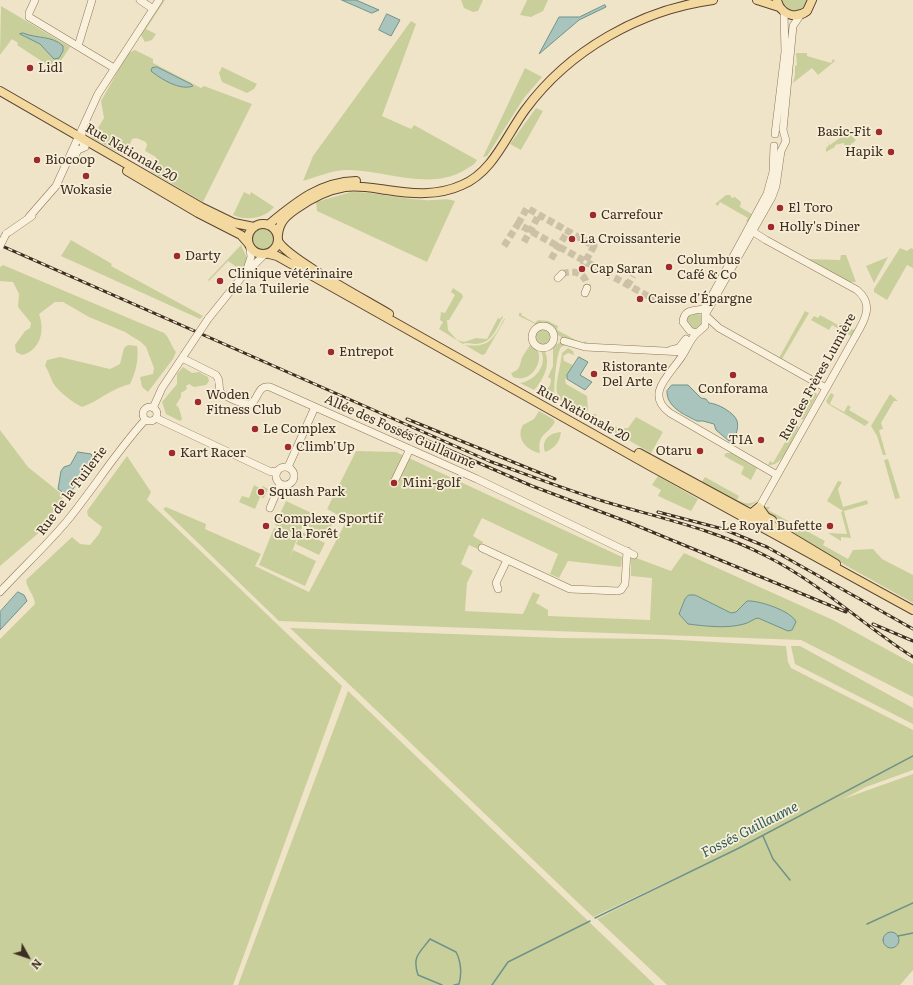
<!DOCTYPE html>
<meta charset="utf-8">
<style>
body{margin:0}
#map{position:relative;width:913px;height:985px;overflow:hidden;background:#f0e4c8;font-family:Literata,serif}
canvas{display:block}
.north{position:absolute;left:8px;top:937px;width:40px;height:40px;-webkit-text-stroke:3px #f7eed8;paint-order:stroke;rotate:130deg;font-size:11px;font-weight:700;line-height:16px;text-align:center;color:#3d2e20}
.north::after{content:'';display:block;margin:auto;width:14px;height:18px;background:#3d2e20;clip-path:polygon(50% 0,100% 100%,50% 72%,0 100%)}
</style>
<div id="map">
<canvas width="913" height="985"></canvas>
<div class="north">N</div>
</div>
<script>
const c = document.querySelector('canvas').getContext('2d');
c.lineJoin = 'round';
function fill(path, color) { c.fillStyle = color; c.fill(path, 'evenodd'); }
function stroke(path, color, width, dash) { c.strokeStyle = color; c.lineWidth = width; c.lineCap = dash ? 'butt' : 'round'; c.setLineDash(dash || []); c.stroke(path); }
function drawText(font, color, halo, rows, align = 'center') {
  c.font = font + ' Literata,serif'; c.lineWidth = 3.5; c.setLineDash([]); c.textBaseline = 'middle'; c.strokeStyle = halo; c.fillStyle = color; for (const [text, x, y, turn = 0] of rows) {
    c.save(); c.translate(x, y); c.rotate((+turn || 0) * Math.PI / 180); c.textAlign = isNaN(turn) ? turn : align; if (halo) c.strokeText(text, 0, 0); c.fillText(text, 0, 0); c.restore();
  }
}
fill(new Path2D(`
 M163,0H165L146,29L156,34L152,40L145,42L141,35Z
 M461,0H483L478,11L473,12L464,8Z
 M527,0H548L543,11L531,17L520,15Z
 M781,0H808L805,6L797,11L787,10Z
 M1,6L70,47L55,70L17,45L18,43L12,39L0,55Z
 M411,21L416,24L382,116L411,129L414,125L477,160C474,166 469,167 463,171C427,191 383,169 345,170C331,171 316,177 303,181L313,156Z
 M135,50L153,59V63L201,88L204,86L252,104L203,202L150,171L156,157L145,151L147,145L146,142L136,138L132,139L125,156L92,138L104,118L101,101L128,53Z
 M796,53H807V56L831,63L833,59L835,61L818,75L812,68L793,83L795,75V66L797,65Z
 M222,67L257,84L254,89L247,93L222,82L219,73Z
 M525,68L542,77L524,98L487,156L483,157Z
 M536,108L543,111L521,150L510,144Z
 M845,130L856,140L852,144L851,142V145L845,148L844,143L835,145V147L826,152V148L829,145L827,142L830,145L845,134L843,131Z
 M244,192L250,195L251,192L274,207C264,219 246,221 233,215Z
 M351,192C376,192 400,199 425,200C436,201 445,197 455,201L427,262L317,211L316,202Z
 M726,195H730L732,198L735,197L741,202L740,207L755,216L751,224L746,221L748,218L720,202L718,206L715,204Z
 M253 239a10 10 0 1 1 20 0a10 10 0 1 1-20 0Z
 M71,240L112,264L111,266L203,316L200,319L61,256Z
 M241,245L247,258L242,271L228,261L209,281L208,280Z
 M900,248L907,251L911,248L913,249V268L907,265L887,300L874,292V289Z
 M841,255H846L856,282H849L806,259L840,260Z
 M888,257L874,283L866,266Z
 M3,265L164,333C170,338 171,346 176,352L173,359L148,392L142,387L140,377L153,374L154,368L146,347L141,342L125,332L89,317L63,302H55L39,314C45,330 41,350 22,355L16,352L15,345L25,331L30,328L31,323L18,307L19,294L13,282L0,281V267Z
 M453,288L462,294L463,297L449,320H447L448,330L457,340L464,342L476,338L487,339L498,318L500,319L502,316L503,317C496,329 492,344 475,344C471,344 467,342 463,344L439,329L443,322L440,320L441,312L445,313L455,295L451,292Z
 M805,311L809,313L782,359L779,358Z
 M687 321a8 8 0 1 1 16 0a8 8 0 1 1-16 0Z
 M519,313H522L521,315L535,323L538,320L548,321L558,326L557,330L583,344L585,341L591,345H581L559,336L550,324L544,323L535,324L519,316Z
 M820,315L838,325L840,323L853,330L856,328L851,336L832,325L829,330L811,320L814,316L818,318Z
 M504,319H505L485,354L482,355L465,345C490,348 493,339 504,319Z
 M534 337a9 9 0 1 1 18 0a9 9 0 1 1-18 0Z
 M561,342L566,345L561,347C556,354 553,391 555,400L539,393C547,390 551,388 551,379L548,377L553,366V346Z
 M128,345L137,346C139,359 136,372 130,384C112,388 99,401 82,407C71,401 60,393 53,383C50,377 49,371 45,366L47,360L60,357L110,369L120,364L124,348Z
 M530,345C549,348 536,386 513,377L511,373C519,370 519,368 521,361C522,356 527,350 530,345Z
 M568,348L573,351L574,355L568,353L563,356L564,361L573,365L565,380L566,384L587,396L588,410L583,414C545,398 558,387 562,353Z
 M544,350C552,363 543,381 534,390L520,383C534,381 548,366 541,351Z
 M183,367L192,373L199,372L208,377L209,381L206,385L194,387L189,384L186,386L187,389L181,393V397L176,405L179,408L182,419L180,421L166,414L162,402L177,384V374Z
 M812,385L817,395L803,420L799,417L814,390L811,388Z
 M831,393L834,395L830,404L844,412L848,405L851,407L849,410L869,422L865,426L828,404L826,401Z
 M890,394L898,401H894L881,423L883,429L879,430L886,455H883L877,436L871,426Z
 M539,411L553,419L555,422C547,436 537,433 540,453C527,451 515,438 523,425L534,419Z
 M593,414H596L597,419C604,423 620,430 628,428L636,417L663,432L651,453L593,420Z
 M795,425L799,427C792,438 784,467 768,465L770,461L773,463Z
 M0,430L28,467L64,496L41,531L0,566Z
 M561,432C560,442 554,449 545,452C541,440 549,433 561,432Z
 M356,451L396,452L622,557L621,567L568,561L559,578L550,574L558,554L482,518L473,536L483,542L480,550L469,545L461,564L473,571L467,583L465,611L523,614L533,592L540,595L536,603L548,610V616L650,620L652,578L631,576V556L671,571L684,553L833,620L910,662L913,664V697L801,640L279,621L163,509L166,507L206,524L205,529L261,554L255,566L309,592L347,520L327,509Z
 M726,453H731L757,468L751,480L741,474L744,467L724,456Z
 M127,456L151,492L147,500L342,686L233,985H0V639L35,604C34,594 27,589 26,580L72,537L80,544L90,545L99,534L102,527L88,516L87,511Z
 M888,459L900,498L895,499L884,460Z
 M658,476L698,499L691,511L658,496L661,490L652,485Z
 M705,477L739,496L737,500C749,505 749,504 759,500L750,506L741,505L701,483Z
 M838,481L842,482L838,489L843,507L867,500L868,504L844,511L851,538L841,537V541L828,533L847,534L841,512L843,511L827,501Z
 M254,485L260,488L263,486L268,489L264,498L260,497L255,509L239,502L242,496L249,498Z
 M286,501L333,523L327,535L304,524L298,536L275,525Z
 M765,507H770L768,510L825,541L823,545L848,559L853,550L873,549L882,559L913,575V603L845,565L771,518Z
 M274,528L297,539L289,559L293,550L316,561L305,586L259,565Z
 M302,532L325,543L319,555L296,544Z
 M290,628L561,638L661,639L786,646L788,662L791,668L913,730V770L866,787L843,799L913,774V970L900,985H667L597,919L728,853L593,917Z
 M791,646H800L913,708V724L795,664Z
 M348,691L655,985H238Z`), '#c9cf9b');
const water = new Path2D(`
 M342,0H356L379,10L372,13Z
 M605,5L606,7L579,20L539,54L559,17H579Z
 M387,14L400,20L391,36L379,30Z
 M23,33C37,39 51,35 63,46V51L59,58L54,59L40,44L20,34Z
 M157,67L191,84L193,86C180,91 161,79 151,71L152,68Z
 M579,357L588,362L580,375L592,382L585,390L567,379V375Z
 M672,385H688L701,398L706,399L709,403C717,403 735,413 737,421C739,426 736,435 734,440L729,441L716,430L714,424L703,421H697C685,415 666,407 667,391Z
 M78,452L91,454L94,460L68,496L58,489L61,471L64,467L70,465Z
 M18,592L24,595L27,601L0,630V612Z
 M689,595H695L731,613L736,612L747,601C758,600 792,611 796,622L792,630L788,631L758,618C753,619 749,623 744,624C726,629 705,626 688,624L679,614L685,599Z
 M883 940a8 8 0 1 1 16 0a8 8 0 1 1-16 0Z`);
fill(water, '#a9c4bc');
stroke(water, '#6f938a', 1);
stroke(new Path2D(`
 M763,836L773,859L790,880
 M595,918L739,848L913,756
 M867,924L913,903
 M898,936L913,933
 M442,985L418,975C412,956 419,954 430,939L456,952C461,961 462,974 459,984L454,985
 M492,985L508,962L590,921`), '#6f938a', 1.5);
stroke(new Path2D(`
 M518,224L527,208L594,246L579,273
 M524,242L539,215
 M504,246L518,224L655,300
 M551,259L568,231
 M562,274C574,269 587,273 587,288
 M627,286L633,276`), '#ccc0a6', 7, [7, 3.5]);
const minor = new Path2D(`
 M35,0L29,13V17L114,68
 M140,0L153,9
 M78,46L92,0
 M775,134L785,52L784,12
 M774,146L773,172L767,194L708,303L703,309C693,311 684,309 683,322L690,331L697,333L705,326V315L772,197L776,186L781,151L786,141L783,130L793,26L801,14
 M74,158L78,150L85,147L81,139L82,134
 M29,217L56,186L98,94L159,0
 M751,227L755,233L766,240L857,290C871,302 868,313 860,328L757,511
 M6,234L32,216
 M247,269L251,257L250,248
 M558,278L562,274
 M585,293L587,288
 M705,315L719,328L826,388
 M208,319L241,278L264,255
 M532 337a11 11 0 1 1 22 0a11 11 0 1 1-22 0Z
 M697,333C690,339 687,349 682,356C670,375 644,394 670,413L777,475
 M564,341L585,347L684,352
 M671,350L679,348L686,339
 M182,358L216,375C221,381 218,384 220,391C222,396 243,404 249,405C259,401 257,384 270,387L477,479L634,555
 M143 414a7 7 0 1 1 14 0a7 7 0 1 1-14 0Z
 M153,408L162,388L184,355
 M156,418L271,472L275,471
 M276 476a9 9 0 1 1 18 0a9 9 0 1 1-18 0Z
 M288,467L315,407
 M395,480L410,449
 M270,508L280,484
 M482,548L570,589L618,591L621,590L625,584L627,551
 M498,589L496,583L507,560
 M0,592C22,568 46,546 67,521C94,488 116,452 145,420`);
const major = new Path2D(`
 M757,0L779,7
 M777,0C780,14 795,20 807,11L812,0
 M0,91L201,207L234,223L254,227
 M127,171L198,213L241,235L248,243
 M248 239a15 15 0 1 1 30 0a15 15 0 1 1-30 0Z
 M268,225C295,203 319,182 356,181
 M278,235C279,222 286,216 296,209C311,198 327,190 345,187C359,185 373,188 387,190C412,194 438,196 462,185C493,172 506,136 525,110C569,50 640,10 713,0
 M278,241C288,259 368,301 389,314
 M269,254L277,256L650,466L913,610
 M639,453L768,523L836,564
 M748,516L759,507L766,517L772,520`);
stroke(minor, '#8d765c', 8);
stroke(major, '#5b4430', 10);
stroke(minor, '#faf1dc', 7);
stroke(major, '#f3d9a0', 8);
const rail = new Path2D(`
 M0,245L489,461C528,475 567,490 606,502C660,518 716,530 766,556C820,583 863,625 913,657
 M407,419L555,479
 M398,428L532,486L628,522L846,612
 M658,512L723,529L767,547L913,629
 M873,624L913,641`);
stroke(rail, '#3d2e20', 3);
stroke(rail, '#f7eed8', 1.5, [4.5]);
const minorBridge = new Path2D(`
 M0,246L6,234
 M184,355L208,319`);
stroke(minorBridge, '#8d765c', 8, []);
stroke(minorBridge, '#faf1dc', 7);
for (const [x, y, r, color] of [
 [30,68,4,"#9e2a2b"],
 [879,132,4,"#9e2a2b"],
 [891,152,4,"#9e2a2b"],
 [37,160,4,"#9e2a2b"],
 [86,176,4,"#9e2a2b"],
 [780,208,4,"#9e2a2b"],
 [593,215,4,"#9e2a2b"],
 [771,227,4,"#9e2a2b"],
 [572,239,4,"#9e2a2b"],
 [177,256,4,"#9e2a2b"],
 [669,267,4,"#9e2a2b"],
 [582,269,4,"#9e2a2b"],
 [220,281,4,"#9e2a2b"],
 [640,299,4,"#9e2a2b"],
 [331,352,4,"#9e2a2b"],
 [594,374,4,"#9e2a2b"],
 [733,375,4,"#9e2a2b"],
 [198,402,4,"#9e2a2b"],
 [255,429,4,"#9e2a2b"],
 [761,440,4,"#9e2a2b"],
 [288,447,4,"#9e2a2b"],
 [700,451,4,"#9e2a2b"],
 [172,453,4,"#9e2a2b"],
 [394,483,4,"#9e2a2b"],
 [261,492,4,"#9e2a2b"],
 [266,526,4,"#9e2a2b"],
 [830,526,4,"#9e2a2b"]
]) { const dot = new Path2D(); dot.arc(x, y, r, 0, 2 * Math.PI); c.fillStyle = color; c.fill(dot); stroke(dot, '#f7eed8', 1.5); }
drawText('13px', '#3d2e20', '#f7eed8', [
 ["Lidl",38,68],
 ["Basic-Fit",871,132,"right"],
 ["Hapik",883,152,"right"],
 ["Biocoop",45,160],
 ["Wokasie",86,190,"center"],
 ["El Toro",788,208],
 ["Carrefour",601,215],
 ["Holly's Diner",779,227],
 ["La Croissanterie",580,239],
 ["Darty",185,256],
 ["Columbus",677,260],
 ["Café & Co",677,275],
 ["Cap Saran",590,269],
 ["Clinique vétérinaire",228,274],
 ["de la Tuilerie",228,289],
 ["Caisse d'Épargne",648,299],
 ["Entrepot",339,352],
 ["Ristorante",602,367],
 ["Del Arte",602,382],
 ["Conforama",733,389,"center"],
 ["Woden",206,395],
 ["Fitness Club",206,410],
 ["Le Complex",263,429],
 ["TIA",753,440,"right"],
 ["Climb'Up",296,447],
 ["Otaru",692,451,"right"],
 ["Kart Racer",180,453],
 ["Mini-golf",402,483],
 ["Squash Park",269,492],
 ["Complexe Sportif",274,519],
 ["de la Forêt",274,534],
 ["Le Royal Bufette",822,526,"right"]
], 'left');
drawText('13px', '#3d2e20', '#f7eed8', [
 ["Rue Nationale 20",131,153,30],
 ["Rue des Frères Lumière",818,377,-61],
 ["Rue Nationale 20",583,414,29],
 ["Allée des Fossés Guillaume",400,432,24],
 ["Rue de la Tuilerie",72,491,-53]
]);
drawText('italic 14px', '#2f5d5a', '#f7eed8', [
 ["Fossés Guillaume",750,830,-27]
]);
</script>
